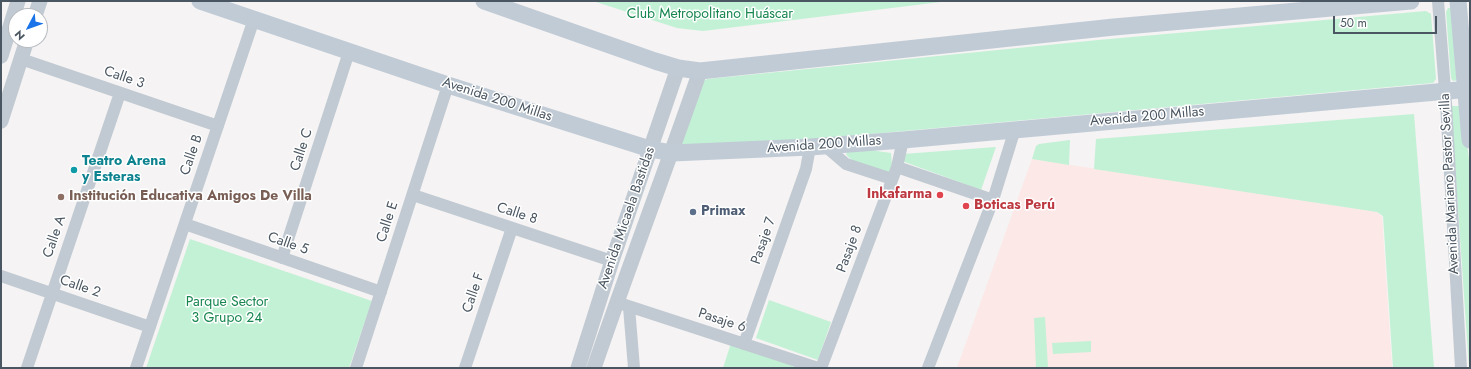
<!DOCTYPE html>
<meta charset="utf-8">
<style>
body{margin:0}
#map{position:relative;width:1471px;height:369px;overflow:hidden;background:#f5f3f3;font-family:Jost,sans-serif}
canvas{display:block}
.frame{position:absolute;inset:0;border:2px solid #4a5661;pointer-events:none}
.north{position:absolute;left:8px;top:8px;width:40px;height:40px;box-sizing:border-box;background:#fff;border:1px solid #b7bbc0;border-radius:50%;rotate:229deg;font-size:11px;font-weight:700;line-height:16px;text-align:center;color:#4a5661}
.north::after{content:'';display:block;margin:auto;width:14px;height:18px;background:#1a73e8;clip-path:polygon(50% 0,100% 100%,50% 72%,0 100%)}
.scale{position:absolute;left:1333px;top:16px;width:104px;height:18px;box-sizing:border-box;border:2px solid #4a5661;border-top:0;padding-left:5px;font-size:12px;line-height:14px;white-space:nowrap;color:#4a5661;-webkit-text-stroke:3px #fff;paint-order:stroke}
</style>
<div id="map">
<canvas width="1471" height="369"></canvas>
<div class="frame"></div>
<div class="north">N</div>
<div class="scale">50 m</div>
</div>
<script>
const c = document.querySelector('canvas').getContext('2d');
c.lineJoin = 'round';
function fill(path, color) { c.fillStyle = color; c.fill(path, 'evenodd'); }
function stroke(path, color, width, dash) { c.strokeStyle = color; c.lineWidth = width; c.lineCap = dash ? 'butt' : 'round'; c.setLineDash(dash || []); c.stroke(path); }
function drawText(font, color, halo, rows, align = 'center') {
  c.font = font + ' Jost,sans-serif'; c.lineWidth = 3; c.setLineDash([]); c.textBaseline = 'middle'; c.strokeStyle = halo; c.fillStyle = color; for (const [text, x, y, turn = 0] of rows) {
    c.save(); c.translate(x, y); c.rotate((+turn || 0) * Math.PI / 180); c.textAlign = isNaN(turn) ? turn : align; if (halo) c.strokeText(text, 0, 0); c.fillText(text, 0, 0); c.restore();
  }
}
fill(new Path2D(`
 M1032,159L1377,212L1382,217L1392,368H957Z`), '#fce8e6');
fill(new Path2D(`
 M593,1H949L703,31L677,28Z
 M1448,8H1451L1458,80L1453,81L1451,78L1446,12Z
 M1426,11L1431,14L1436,79L1433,83L816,139L680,148L700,83L707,79L1098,40Z
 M1451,106H1463L1470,169V368H1469Z
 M1414,114L1434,368H1393L1383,216L1377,212L1094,169L1096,139Z
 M1070,140L1069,165L1032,159L1036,146L1039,144Z
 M996,147L981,190L902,161L903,154Z
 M863,149L891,153L892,166L888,174C875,169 854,166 846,154L848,151Z
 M190,239L372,301L349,368H146Z
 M769,300L831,322L818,360L756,338Z
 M1045,317L1048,368H1036L1034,318Z
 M1091,341V352L1053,354L1052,343Z
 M731,343L806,368H723Z`), '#c3f1d5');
stroke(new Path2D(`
 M1438,1L1446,103L1461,368
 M21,59L218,126
 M825,146L846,164L892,179
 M897,167L993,200
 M413,195L612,261
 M185,224L381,292
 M282,258L349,52
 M1,276L150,327
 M616,302L818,368
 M629,307L634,368
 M744,344L806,169L810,147
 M27,368L120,93
 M136,368L254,19
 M356,368L448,85
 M465,368L512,228
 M821,368L897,167L903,140
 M928,368L993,200L1015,129`), '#c1cad2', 12);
stroke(new Path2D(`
 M35,16L40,1
 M1,56L18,1
 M1,121L27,40
 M578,368L612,261L678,68
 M594,368C628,268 666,170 700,71`), '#c1cad2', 15);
stroke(new Path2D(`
 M200,1L448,85L650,149L672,153L810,147L903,140L1470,89
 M484,1L655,61L678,68L700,71L1114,27L1411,1
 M1458,1L1470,140`), '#c1cbd6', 17);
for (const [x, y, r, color] of [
 [74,170,4,"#0f9aa8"],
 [940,195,4,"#e0444e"],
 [61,197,4,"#8d6e63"],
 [966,206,4,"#e0444e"],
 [693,212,4,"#5c6f8a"]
]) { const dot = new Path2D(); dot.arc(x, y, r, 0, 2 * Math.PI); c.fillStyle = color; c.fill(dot); stroke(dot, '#fff', 1.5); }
drawText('14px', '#17864f', '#fff', [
 ["Club Metropolitano Huáscar",710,15],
 ["Parque Sector",227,303],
 ["3 Grupo 24",227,319]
]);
drawText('14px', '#4a5661', '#fff', [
 ["Calle 3",124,78,19],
 ["Avenida 200 Millas",497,100,18],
 ["Avenida 200 Millas",1147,117,-5],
 ["Avenida 200 Millas",824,145,-4],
 ["Calle C",302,150,-72],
 ["Calle B",192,155,-71],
 ["Avenida Mariano Pastor Sevilla",1450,184,-93],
 ["Calle 8",517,214,18],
 ["Avenida Micaela Bastidas",627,218,-71],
 ["Calle E",388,222,-72],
 ["Calle A",55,237,-71],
 ["Pasaje 7",764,241,-71],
 ["Calle 5",288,244,19],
 ["Pasaje 8",850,249,-70],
 ["Calle 2",80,287,19],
 ["Calle F",474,293,-71],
 ["Pasaje 6",722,321,18]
]);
drawText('bold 14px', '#0d838f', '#fff', [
 ["Teatro Arena",82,162],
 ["y Esteras",82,178]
], 'left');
drawText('bold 14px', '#be3a42', '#fff', [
 ["Inkafarma",932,195],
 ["Boticas Perú",974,206,"left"]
], 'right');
drawText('bold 14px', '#785e54', '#fff', [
 ["Institución Educativa Amigos De Villa",69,197]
], 'left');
drawText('bold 14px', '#4e5e75', '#fff', [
 ["Primax",701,212]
], 'left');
</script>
